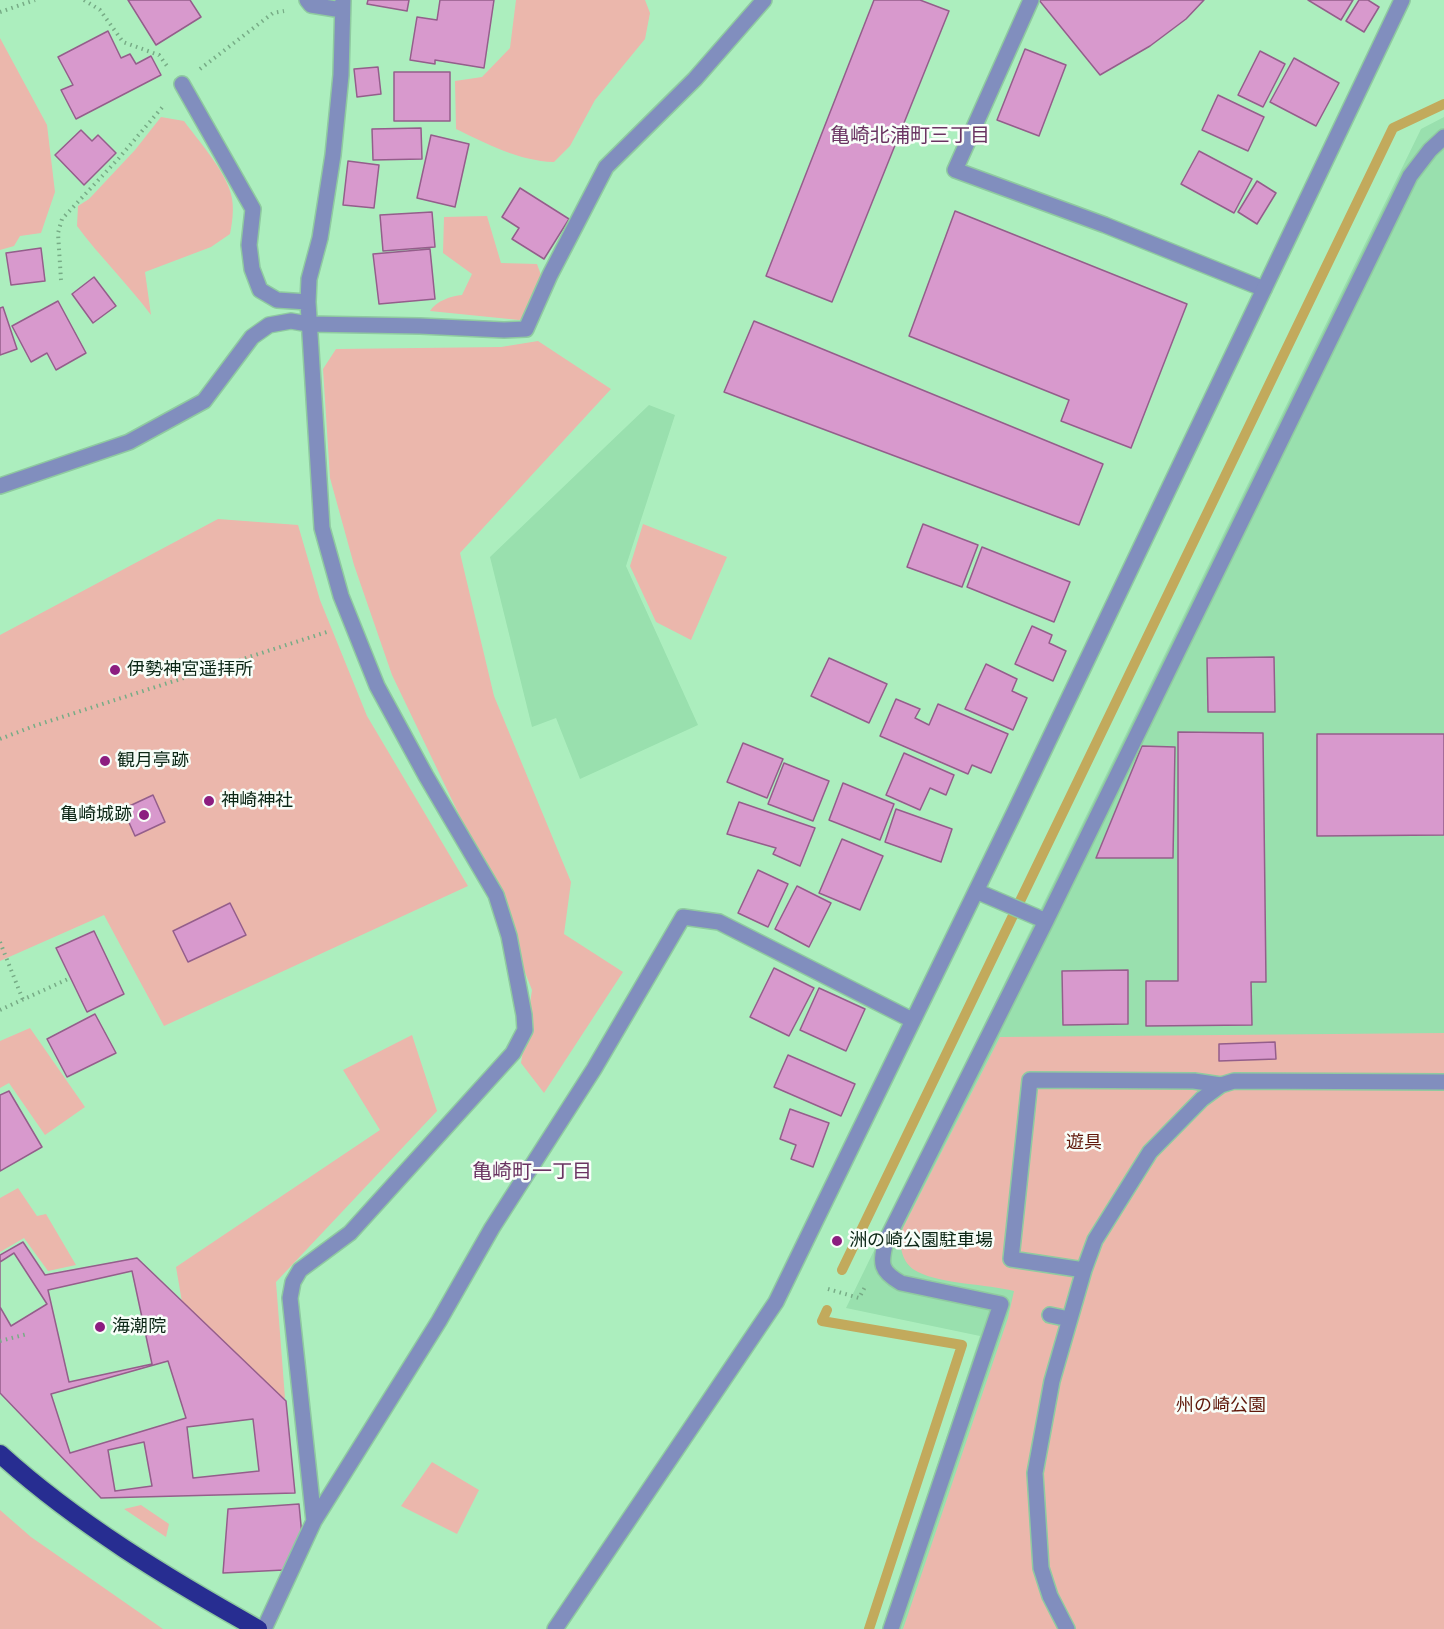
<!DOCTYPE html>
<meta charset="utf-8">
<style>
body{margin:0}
canvas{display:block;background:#aceebe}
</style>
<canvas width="1444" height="1629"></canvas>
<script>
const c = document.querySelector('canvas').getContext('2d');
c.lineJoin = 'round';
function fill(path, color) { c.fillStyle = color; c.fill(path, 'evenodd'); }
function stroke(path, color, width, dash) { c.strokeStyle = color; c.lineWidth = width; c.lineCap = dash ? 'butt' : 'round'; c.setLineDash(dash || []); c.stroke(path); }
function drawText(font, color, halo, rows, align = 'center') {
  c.font = font + ' Poppins,"Noto Sans JP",sans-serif'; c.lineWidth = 5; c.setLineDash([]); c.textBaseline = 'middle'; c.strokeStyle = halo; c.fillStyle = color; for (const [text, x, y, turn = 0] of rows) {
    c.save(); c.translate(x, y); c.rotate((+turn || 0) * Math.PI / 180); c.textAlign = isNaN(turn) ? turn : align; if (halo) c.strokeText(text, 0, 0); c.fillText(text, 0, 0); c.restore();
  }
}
fill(new Path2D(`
 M1444,117V1629H883L980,1336L846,1308L1421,129Z
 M649,405L675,415L626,566L698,725L580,779L556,718L532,727L490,557Z`), '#99e0ae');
fill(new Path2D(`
 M516,0H645L650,13L645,39L595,100L570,146L554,162C519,161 487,144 456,129L455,81L482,77L510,48Z
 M0,38L47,125L55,192L41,233L20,236L14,246L0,250Z
 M161,117L184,121C198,140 221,166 229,188C235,202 233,219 230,234L211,247L145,272L151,315C128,284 100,257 77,226L78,206L89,199L135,150Z
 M487,216L501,263L537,264L541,275L524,318L519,320L430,311C436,301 451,296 462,295L472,274L443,253L444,217Z
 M538,341L611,389L460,553L494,696L571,882L564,934L623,972L544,1093L521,1063L532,990L477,852L392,675L354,565L330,478L323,369L336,349L501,347Z
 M218,519L298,525L320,600L367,716L468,886L164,1026L104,915L0,961V635Z
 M643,524L727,557L691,640L656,622L630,566Z
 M30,1028L85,1107L45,1135L9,1083L0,1088V1041Z
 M1444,1033V1629H903L1008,1318L1014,1291C987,1284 941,1284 918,1272C901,1264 898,1244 903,1228L1000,1037Z
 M412,1035L437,1111L276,1282L285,1398L200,1407L176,1267L380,1130L343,1070Z
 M18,1188L37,1216L46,1214L76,1265L48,1271L24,1238L0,1252V1198Z
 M432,1462L479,1490L457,1534L401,1506Z
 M141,1505L169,1524L166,1537L124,1509Z
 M0,1510L31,1537L163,1629H0Z`), '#ebb7ac');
stroke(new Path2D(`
 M842,1270L1393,128L1444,104
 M827,1310L822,1321L962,1345L869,1629`), '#c2aa5c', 10);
const building = new Path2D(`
 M128,0H190L201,17L156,45Z
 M368,0H409L407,11L367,4Z
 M440,0H494L484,68L435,60V64L410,60L417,17L437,20Z
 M874,0H920L949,11L832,302L766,276Z
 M1039,0H1204L1186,19L1150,46L1100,75Z
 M1308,0H1353L1341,20Z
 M1359,0H1368L1379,7L1364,32L1346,21Z
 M108,31L121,58L130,54L136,64L151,56L161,75L76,119L61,90L73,85L58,57Z
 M1025,49L1066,65L1039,136L997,120Z
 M1260,51L1285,64L1263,107L1238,95Z
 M1294,58L1339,83L1316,126L1270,102Z
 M378,67L381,94L357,97L354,69Z
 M394,72H450V121H394Z
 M1218,95L1264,117L1248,151L1202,130Z
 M421,128L422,159L373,160L372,129Z
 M81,130L92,141L98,135L116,153L84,185L55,155Z
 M431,135L469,144L455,207L417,198Z
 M1199,151L1252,179L1234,213L1181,184Z
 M348,161L379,165L374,208L343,205Z
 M1257,181L1276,193L1257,224L1238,212Z
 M520,188L569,219L544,259L512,239L519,228L502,217Z
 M955,211L1187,304L1131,448L1061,421L1069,400L909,336Z
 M432,212L435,247L383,251L380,215Z
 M41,248L45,281L11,285L6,253Z
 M430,249L435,299L379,304L373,254Z
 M94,277L116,306L93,323L72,294Z
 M58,301L86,353L56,370L47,353L31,362L12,326Z
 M3,307L17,349L0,355V308Z
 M754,321L1103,464L1079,525L724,392Z
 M923,524L978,545L962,587L907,567Z
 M982,547L1070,582L1054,622L967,587Z
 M1032,626L1052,635L1049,643L1066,651L1053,681L1015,664Z
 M1274,657L1275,712H1208L1207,658Z
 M829,658L887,684L869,723L811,696Z
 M986,664L1017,679L1012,691L1027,698L1013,730L965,709Z
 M896,699L920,709L915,718L929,725L938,704L1008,734L991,773L972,765L968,774L880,736Z
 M1178,732L1263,733L1266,982H1251L1252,1025L1146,1026V981H1178Z
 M1317,734H1444V835L1317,836Z
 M743,743L783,759L767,798L727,782Z
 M1142,746L1175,747L1173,858H1096Z
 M904,753L954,775L946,795L930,788L920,810L886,795Z
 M784,763L829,781L813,821L768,804Z
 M843,783L894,804L880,840L829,820Z
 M153,795L165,822L135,836L123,809Z
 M739,802L815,828L800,866L773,854L776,848L727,834Z
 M896,809L952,829L941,862L885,842Z
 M842,839L883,856L860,910L819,893Z
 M758,870L788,884L768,927L738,913Z
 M797,886L831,903L809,947L775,929Z
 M230,903L246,935L188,962L173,931Z
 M94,931L124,994L87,1012L56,948Z
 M774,968L814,988L789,1036L750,1017Z
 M1128,970V1024L1063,1025L1062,971Z
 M819,988L865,1009L846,1051L800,1030Z
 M95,1014L116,1053L67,1077L47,1039Z
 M1275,1042L1276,1059L1219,1061V1044Z
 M788,1055L855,1084L841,1116L774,1087Z
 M9,1091L42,1147L0,1171V1095Z
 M790,1109L829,1123L813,1167L791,1159L796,1145L780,1139Z
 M23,1242L45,1275L137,1258L286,1401L295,1493L101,1498L0,1393V1255Z
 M14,1253L47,1304L11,1326L0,1307V1262Z
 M132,1271L152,1364L69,1382L48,1290Z
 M168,1361L186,1418L70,1453L51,1394Z
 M253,1419L259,1471L193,1478L187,1427Z
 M144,1442L152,1486L115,1491L108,1450Z
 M299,1504L302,1536L284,1570L223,1573L228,1509Z`);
fill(building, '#d899cd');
stroke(building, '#945e8b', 1.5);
const lane = new Path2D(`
 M1031,0L955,170L1105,225L1264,289`);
const street = new Path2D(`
 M307,0L311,5L342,10
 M182,84L253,209L249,245L252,269L260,290L277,300L308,302
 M0,486L129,442L204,401L252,337L269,325L291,321L308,324L420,326L504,330L526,329L550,275L606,167L695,79L764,0
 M976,891L1046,921
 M1084,1270L1011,1259L1030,1080L1194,1081L1221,1085
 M1050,1315L1069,1319
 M314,1521L290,1298L293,1282L300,1270L350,1233L513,1053L525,1030L524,1015L509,936L496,895L426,776L377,686L341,596L322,528L308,302L309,279L320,238L333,155L341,75L343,0
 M264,1629L314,1521L439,1321L492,1228L594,1069L683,917L719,922L912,1020
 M555,1629L776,1302L1014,813L1402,0
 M891,1629L1001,1304L901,1283C880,1271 880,1264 886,1241L1046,921L1410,176L1430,150L1444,137
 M1067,1629L1050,1596L1041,1568L1035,1473L1052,1381L1084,1270L1095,1240L1150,1152L1202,1099L1221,1085L1234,1081L1444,1082`);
const highway = new Path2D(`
 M0,1454C76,1523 169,1579 258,1629`);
stroke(lane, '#8fcaa0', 18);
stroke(street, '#8fcaa0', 18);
stroke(highway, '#8fcaa0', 21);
stroke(new Path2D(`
 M84,0L100,10L123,42L159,55L167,66
 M0,12L35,0
 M200,69L273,13L284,11
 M61,280L58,233L62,219L119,158L165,104
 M0,739L34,726L330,631
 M0,942L23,1000
 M0,1010L68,979
 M828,1289L859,1298L866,1285
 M0,1341L27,1334`), '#77ac86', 4, [1.5, 4.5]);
stroke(lane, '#818ebe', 15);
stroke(street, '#818ebe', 15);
stroke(highway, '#272d91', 18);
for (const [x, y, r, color] of [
 [115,670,6,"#8c1d80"],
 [105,761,6,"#8c1d80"],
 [209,801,6,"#8c1d80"],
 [144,815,6,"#8c1d80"],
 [837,1241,6,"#8c1d80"],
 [100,1327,6,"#8c1d80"]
]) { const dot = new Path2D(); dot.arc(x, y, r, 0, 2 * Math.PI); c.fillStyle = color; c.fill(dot); stroke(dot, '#f8fef9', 2); }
drawText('18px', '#0c2716', '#f8fef9', [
 ["伊勢神宮遥拝所",127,670],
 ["観月亭跡",117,761],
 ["神崎神社",221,801],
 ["亀崎城跡",132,815,"right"],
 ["洲の崎公園駐車場",849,1241],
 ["海潮院",112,1327]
], 'left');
drawText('18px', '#60190b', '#f8fef9', [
 ["遊具",1084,1143],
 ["州の崎公園",1221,1406]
]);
drawText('20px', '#6a3462', '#f8fef9', [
 ["亀崎北浦町三丁目",910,137],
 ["亀崎町一丁目",532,1173]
]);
</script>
